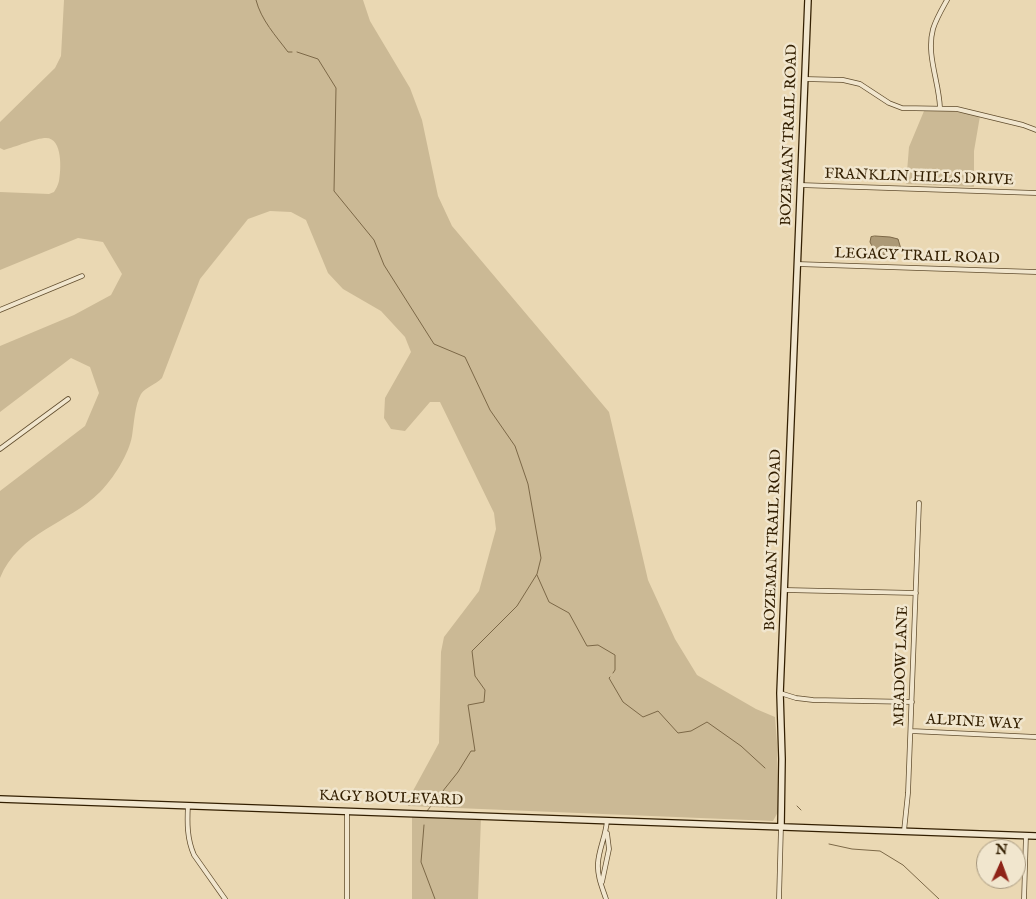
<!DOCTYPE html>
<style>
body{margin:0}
#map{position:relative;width:1036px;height:899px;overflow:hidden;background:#ead8b3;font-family:"IM FELL English",serif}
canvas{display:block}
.north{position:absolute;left:976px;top:839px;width:50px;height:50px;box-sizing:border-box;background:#f1e6ce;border:1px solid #a5967c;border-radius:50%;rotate:2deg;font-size:14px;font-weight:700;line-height:20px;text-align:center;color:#331f01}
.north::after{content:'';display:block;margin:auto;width:18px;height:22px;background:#8f2418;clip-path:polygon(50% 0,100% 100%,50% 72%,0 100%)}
</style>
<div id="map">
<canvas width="1036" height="899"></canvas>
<div class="north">N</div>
</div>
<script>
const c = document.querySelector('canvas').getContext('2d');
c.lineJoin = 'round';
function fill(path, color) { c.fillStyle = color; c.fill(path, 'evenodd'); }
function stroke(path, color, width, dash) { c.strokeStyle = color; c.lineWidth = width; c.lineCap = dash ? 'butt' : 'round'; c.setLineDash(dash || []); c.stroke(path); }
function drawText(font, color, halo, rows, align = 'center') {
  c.font = font + ' "IM FELL English",serif'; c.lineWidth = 5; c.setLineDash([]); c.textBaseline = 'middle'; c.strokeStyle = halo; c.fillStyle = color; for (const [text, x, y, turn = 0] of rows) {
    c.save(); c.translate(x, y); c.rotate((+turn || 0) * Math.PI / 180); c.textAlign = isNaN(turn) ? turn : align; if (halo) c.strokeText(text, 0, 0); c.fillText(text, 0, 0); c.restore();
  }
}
fill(new Path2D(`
 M64,0H363L370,21L410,88L422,120L438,196L452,226L609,412L648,580L675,639L697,675L756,709L775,717L777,743L778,812L773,821L408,806V800L439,743L441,652L444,637L479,591L496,529L494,513L440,402H430L405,431L391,429L384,418L385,398L411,352L405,337L381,311L343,289L328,273L306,220L291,212L270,211L248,219L200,279L162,378C155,385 146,387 141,394C135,404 134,424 132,436C129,454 113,479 100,492C68,524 19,532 0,578V491L85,426L99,393L90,367L71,358L0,412V346L74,315L111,295L122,274L103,242L78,238L0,270V192L49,194L54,192C56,189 58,185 59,181C61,170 63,138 46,138C36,138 15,147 4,150L0,148V122L55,68L61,56Z
 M924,111H951L980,116L974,151V187L906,184L909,147Z
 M412,816L481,818L478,899H412Z`), '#cbb995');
const water = new Path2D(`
 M875,236L890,237L898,239L901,249C891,261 875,254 870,242L871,237Z`);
fill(water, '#ac9976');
stroke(water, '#7c6847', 1);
stroke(new Path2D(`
 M256,0C261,20 276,36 288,52H292
 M297,52L318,59L336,88L334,191L374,240L384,265L434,344L465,357L490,410L515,446L528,484L541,558L537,574L517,606L472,651L475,676L485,690L484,702L468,705L475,751H471L458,772L427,811
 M537,575L549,602L569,613L587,646L598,645L615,655V670L613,673
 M610,677L609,678L623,702L643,717L658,711L678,733L691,731L707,722L741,746L765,768
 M797,806L801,810
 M424,825L421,862L435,899
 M829,844L852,849L880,851L903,865L939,899`), '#7c6847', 1);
const street = new Path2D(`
 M805,79L843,80L860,84L889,103L902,108L957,109L1023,125L1036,130
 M940,108C939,81 926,55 933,29C936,19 942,9 947,0
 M800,185L1036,193
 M797,264L1036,272
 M0,310L82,276
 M0,449L68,399
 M785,590L916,593
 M780,693L796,698L813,700L912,702
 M911,731L1036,737
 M188,805C187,823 187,839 194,855L225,899
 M904,831L908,793L919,503
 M602,882L609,849L607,833
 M347,899V811
 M606,899C602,887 597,876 598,863C599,848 606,836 607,820
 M779,899L781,826
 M1024,899L1026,835`);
const secondary = new Path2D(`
 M0,799L1036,836
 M781,826L782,759L780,693L808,0`);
stroke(street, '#614d2e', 5.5);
stroke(secondary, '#331f01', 8);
stroke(street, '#f1e6ce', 4);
stroke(secondary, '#f1e6ce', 5.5);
drawText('15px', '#331f01', '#f1e6ce', [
 ["BOZEMAN TRAIL ROAD",790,135,-88],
 ["FRANKLIN HILLS DRIVE",919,178,2],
 ["LEGACY TRAIL ROAD",917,257,2],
 ["BOZEMAN TRAIL ROAD",774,540,-88],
 ["MEADOW LANE",902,666,-88],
 ["ALPINE WAY",974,723,3],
 ["KAGY BOULEVARD",391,799,2]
]);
</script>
